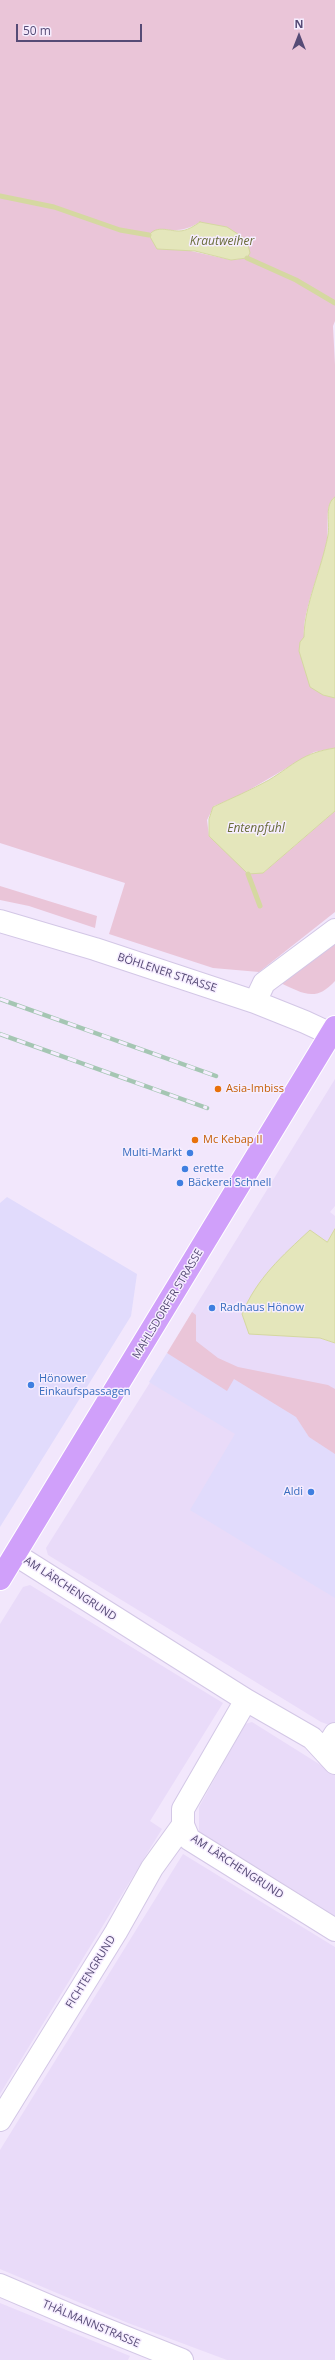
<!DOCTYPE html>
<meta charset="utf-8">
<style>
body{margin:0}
#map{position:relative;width:335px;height:2360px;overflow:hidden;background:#f2e7fc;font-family:"Open Sans",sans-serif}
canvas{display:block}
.north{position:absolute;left:279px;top:16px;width:40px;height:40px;-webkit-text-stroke:3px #f6edff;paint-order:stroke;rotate:0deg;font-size:11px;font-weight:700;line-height:16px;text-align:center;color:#564b76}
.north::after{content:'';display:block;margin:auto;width:14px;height:18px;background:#564b76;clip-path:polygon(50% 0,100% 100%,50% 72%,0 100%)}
.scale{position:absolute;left:16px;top:24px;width:126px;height:18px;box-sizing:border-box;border:2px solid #564b76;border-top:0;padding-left:5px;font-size:12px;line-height:14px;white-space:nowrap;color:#564b76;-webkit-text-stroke:3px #f6edff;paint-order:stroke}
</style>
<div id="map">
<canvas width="335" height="2360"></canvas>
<div class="north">N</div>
<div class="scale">50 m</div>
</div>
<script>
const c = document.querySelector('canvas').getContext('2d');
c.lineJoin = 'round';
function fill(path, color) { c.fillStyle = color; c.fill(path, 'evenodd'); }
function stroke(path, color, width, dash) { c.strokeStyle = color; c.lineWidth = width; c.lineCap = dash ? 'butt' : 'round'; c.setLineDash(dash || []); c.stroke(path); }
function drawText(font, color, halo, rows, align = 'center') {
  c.font = font + ' "Open Sans",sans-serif'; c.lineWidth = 3; c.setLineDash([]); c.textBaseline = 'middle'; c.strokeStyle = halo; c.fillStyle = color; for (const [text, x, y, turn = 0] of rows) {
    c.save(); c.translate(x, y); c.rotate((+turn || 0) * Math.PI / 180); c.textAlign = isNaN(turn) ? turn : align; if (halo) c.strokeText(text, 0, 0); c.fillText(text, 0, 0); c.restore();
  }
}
fill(new Path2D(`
 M335,1079V1206L330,1212L335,1216V1229L327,1242L320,1338L335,1343V1727L321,1722L48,1555L46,1548L161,1365L192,1312Z
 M30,1585L223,1703L150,1821L162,1829L0,2094V1624L23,1587Z
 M252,1722L335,1774V1916L199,1832V1807L245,1724Z
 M183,1854L335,1947V2360H227L128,2323L0,2269V2150Z
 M0,2303L130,2356L128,2360H0Z`), '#e9dbf9');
fill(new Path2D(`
 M7,1197L137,1274L131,1316L0,1527V1203Z
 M167,1353L227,1390L234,1379L296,1417L309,1437L335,1454V1598L190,1510L235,1434L149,1382Z`), '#e1dbfc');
fill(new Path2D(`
 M0,0H335V321L333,326L335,365V497C324,504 329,528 327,541C322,568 302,611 304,636C306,655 317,676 323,695L335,698V748L314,752L239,796L214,806L207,820L209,836L263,873L335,811V912L259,972L213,968L109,934L125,883L0,843ZM200,222L247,258L231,260L182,249L159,229C175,231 186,231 200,222Z
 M0,886L97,916L95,928L29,906L0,900Z
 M335,939V981C315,1003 303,993 278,982Z
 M192,1312L196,1315V1341L218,1358L238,1367L328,1385L335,1389V1454L309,1437L296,1417L234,1379L227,1391L167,1353Z`), '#eac5d8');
const water = new Path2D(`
 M200,222L227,227L247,240L250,253L247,258L231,260L195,251L157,249L149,235C157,225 168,231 179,231C187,231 194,226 200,222Z
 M335,497V698L323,695L310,687L299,651L300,642L304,637C304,606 322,568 328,535C330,523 324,504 335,497Z
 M335,748V811L263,873L248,874L209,836V819L213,807C232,798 251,790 269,780C295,764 302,753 335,748Z
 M335,1229V1343L320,1338L249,1334L242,1314C257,1278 282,1256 310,1230L327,1242Z`);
fill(water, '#e4e6bb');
stroke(water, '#d5d8a1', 1);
stroke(new Path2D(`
 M0,196L54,207L120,230L149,235
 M247,258L296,280L335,303
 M248,874L260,906`), '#d5d8a1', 5);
const minor = new Path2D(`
 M0,921L95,949L255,1002L305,1022L331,1034
 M255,1002L264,983L335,930
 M16,1555L246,1700L312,1738L335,1763
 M246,1700L183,1809V1825L189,1839L335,1930
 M325,1750L335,1734
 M0,2120L116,1932L152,1868L183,1825
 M0,2285L75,2317L182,2360`);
const major = new Path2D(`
 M0,1579L335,1027`);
stroke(minor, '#d3c7e6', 24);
stroke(major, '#fff', 24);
stroke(minor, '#fff', 22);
stroke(major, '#d0a0fa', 22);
const rail = new Path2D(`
 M0,999L216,1076
 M0,1034L207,1108`);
stroke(rail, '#a5c6b3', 4.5);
stroke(rail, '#f6edff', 3, [9]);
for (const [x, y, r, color] of [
 [218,1089,4,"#e8710a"],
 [195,1140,4,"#e8710a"],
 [190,1153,4,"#3f7fe0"],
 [185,1169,4,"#3f7fe0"],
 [180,1183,4,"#3f7fe0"],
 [212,1308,4,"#3f7fe0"],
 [31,1385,4,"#3f7fe0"],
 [311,1492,4,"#3f7fe0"]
]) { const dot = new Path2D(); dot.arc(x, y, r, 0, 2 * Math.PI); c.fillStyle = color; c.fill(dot); stroke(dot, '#f6edff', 1.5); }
drawText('11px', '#564b76', '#f6edff', [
 ["BÖHLENER STRASSE",167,973,18],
 ["MAHLSDORFER STRASSE",168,1304,-59],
 ["AM LÄRCHENGRUND",70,1589,33],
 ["AM LÄRCHENGRUND",237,1867,33],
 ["FICHTENGRUND",91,1972,-58],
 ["THÄLMANNSTRASSE",91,2324,23]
]);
drawText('11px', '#c56008', '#f6edff', [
 ["Asia-Imbiss",226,1089],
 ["Mc Kebap II",203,1140]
], 'left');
drawText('11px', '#366cbe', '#f6edff', [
 ["Multi-Markt",182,1153,"right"],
 ["erette",193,1169],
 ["Bäckerei Schnell",188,1183],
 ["Radhaus Hönow",220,1308],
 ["Hönower",39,1379],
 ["Einkaufspassagen",39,1392],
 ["Aldi",303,1492,"right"]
], 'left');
drawText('italic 12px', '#696d39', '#f6edff', [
 ["Krautweiher",222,242],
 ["Entenpfuhl",256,829]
]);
</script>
